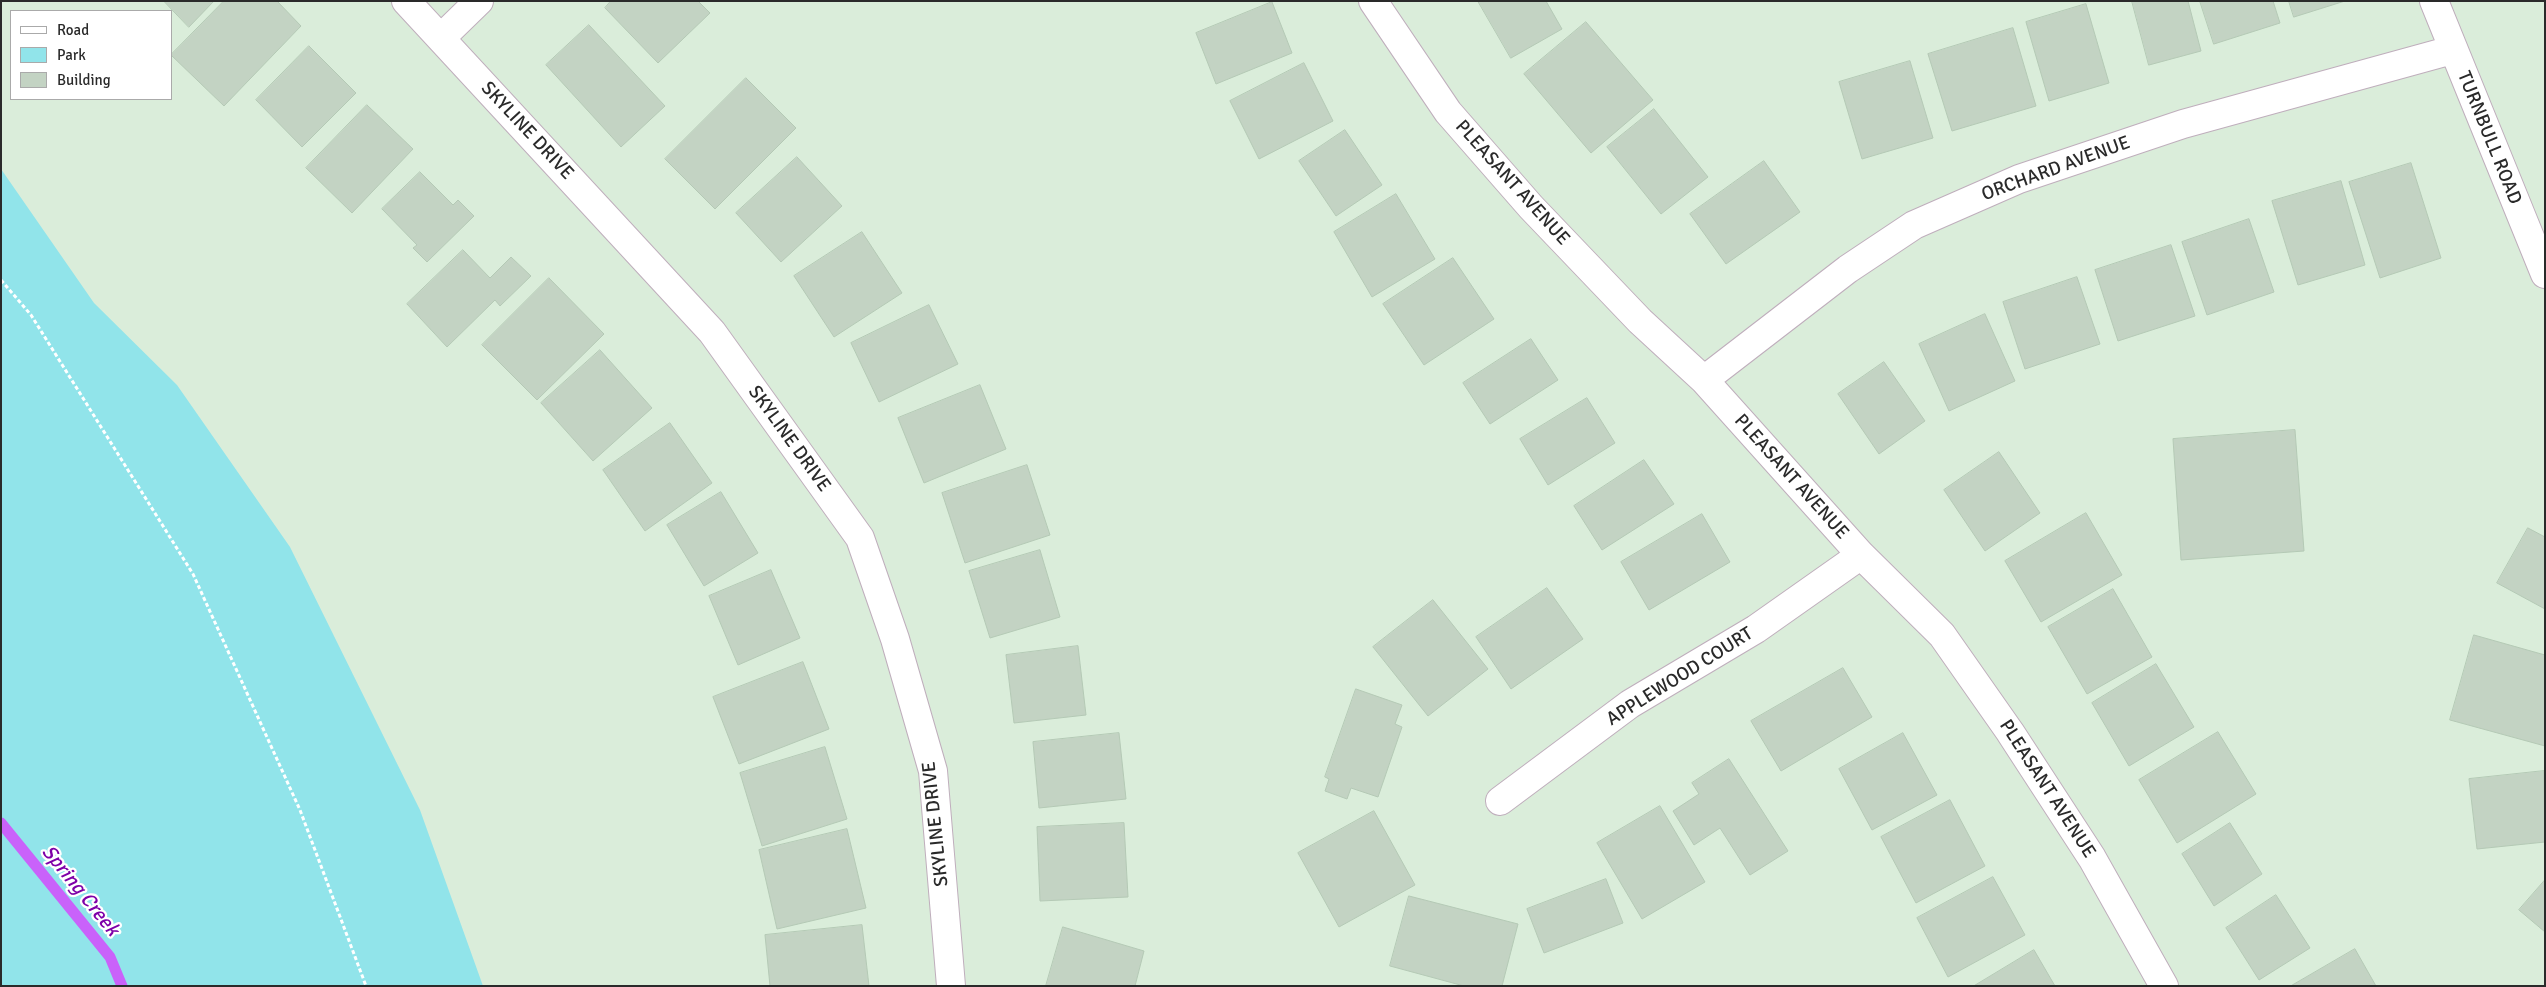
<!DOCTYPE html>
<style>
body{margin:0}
#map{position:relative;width:2546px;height:987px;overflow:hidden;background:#daedda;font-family:Signika,sans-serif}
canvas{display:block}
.frame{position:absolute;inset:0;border:2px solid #2a2a2a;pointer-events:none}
.legend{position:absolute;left:10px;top:10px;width:162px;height:90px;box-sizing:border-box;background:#fff;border:1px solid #aaa;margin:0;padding:6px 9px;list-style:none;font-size:15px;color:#2a2a2a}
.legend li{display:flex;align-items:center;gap:10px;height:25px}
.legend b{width:25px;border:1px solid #aaa}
</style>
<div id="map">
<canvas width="2546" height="987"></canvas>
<div class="frame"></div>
<ul class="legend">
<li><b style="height:6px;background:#fff"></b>Road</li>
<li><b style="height:14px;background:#91e4ea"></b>Park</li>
<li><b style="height:14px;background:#c3d3c3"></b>Building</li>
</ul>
</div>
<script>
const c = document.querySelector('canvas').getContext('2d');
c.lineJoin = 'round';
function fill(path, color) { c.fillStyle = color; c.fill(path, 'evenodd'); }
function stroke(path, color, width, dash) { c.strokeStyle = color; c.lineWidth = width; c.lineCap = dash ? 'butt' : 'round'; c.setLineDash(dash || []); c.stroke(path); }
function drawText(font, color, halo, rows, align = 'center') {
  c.font = font + ' Signika,sans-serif'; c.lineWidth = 4.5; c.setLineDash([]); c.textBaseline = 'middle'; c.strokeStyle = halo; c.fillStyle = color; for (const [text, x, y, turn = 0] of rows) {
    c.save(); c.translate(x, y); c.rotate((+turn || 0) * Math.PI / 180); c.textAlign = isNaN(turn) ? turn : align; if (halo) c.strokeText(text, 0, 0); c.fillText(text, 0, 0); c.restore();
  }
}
fill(new Path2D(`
 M1,169L94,303L177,385L290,547L420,810L483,986H1Z`), '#91e4ea');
stroke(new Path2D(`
 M1,823L110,957L122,986`), '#c962fa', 11);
const building = new Path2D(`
 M164,1H214L189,27Z
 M224,1H277L301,26L224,106L171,55Z
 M611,1H698L710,13L658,63L605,8Z
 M1478,1H1546L1562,29L1511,58Z
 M2132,1H2188L2201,51L2149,65Z
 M2200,1H2273L2280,23L2214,44Z
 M2289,1H2345L2294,17Z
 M1272,2L1292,53L1216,84L1196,33Z
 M2086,4L2109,83L2049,101L2026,22Z
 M1586,22L1653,100L1591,153L1524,74Z
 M589,25L665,106L621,147L546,65Z
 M2013,28L2036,106L1952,131L1928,54Z
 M309,46L356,93L302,147L256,100Z
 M1910,61L1933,138L1862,159L1839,82Z
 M1304,63L1333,121L1259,159L1230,101Z
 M746,78L796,128L715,209L665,159Z
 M367,105L413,149L352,213L306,168Z
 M1654,109L1708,177L1661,214L1607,147Z
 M1345,130L1382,185L1336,216L1299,161Z
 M797,157L842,206L781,262L736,213Z
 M1764,161L1800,212L1726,264L1690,214Z
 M2411,163L2441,258L2380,278L2349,182Z
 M420,172L453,205L458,200L474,216L427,262L413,248L417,245L382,209Z
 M2341,181L2365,265L2298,285L2272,201Z
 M1396,194L1435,259L1372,297L1334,232Z
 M2249,219L2274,292L2207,315L2182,242Z
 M862,232L902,293L834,337L794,276Z
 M2171,245L2195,316L2118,341L2095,270Z
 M463,250L490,278L511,257L531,276L500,306L495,300L447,347L407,304Z
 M1453,258L1494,319L1424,365L1383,304Z
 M2077,277L2100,344L2025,369L2003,302Z
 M549,278L604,334L537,400L482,345Z
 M929,305L958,364L879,402L851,343Z
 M1985,314L2015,381L1949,411L1919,344Z
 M1531,339L1558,380L1490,424L1463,383Z
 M600,350L652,408L593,461L541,403Z
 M1884,362L1925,421L1879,454L1838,394Z
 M980,385L1006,449L924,483L898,418Z
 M1587,398L1615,443L1548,485L1520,439Z
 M670,423L712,483L645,531L603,470Z
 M2295,430L2304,551L2181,560L2173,439Z
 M1999,452L2040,513L1985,551L1944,490Z
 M1644,460L1674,504L1602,550L1574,506Z
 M1027,465L1050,535L965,563L942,493Z
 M721,492L758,553L704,586L667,525Z
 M2086,513L2122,575L2041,622L2005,561Z
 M1702,514L1730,562L1649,610L1621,562Z
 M2528,528L2545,537V609L2497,583Z
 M1040,550L1060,617L990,638L969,571Z
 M771,570L800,638L738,665L709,596Z
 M1547,588L1583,639L1511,689L1476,637Z
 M2113,589L2152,657L2087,694L2048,627Z
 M1433,600L1488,669L1428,716L1373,647Z
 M2474,635L2545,655V746L2450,720Z
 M1078,646L1086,715L1014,723L1006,655Z
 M803,662L829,729L739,764L713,697Z
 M2156,664L2194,727L2129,766L2092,703Z
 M1843,668L1872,717L1781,771L1751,721Z
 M1356,689L1402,705L1395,724L1402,727L1378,797L1351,788L1347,799L1325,791L1329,779L1325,777Z
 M2218,732L2256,794L2177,843L2139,780Z
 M1119,733L1126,799L1039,808L1033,742Z
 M1903,733L1937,795L1872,830L1839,769Z
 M825,747L847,819L762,846L740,773Z
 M1729,759L1788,851L1750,875L1720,828L1694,845L1673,811L1699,794L1692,783Z
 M2544,771L2545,842L2477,849L2469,779Z
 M1950,800L1985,866L1916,903L1881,837Z
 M1660,806L1705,882L1642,919L1597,843Z
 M1374,811L1415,885L1339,927L1298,853Z
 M1124,823L1128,897L1040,901L1037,827Z
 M2230,823L2262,874L2214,906L2182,854Z
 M847,829L866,908L777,929L759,850Z
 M1993,877L2025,935L1948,977L1917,918Z
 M1606,879L1623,923L1544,953L1527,909Z
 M2545,880V932L2519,910Z
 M2276,895L2310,948L2259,980L2226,928Z
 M1409,896L1518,924L1502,986H1464L1390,966Z
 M862,925L869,986H770L765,935Z
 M1063,927L1144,951L1135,986H1046Z
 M2355,949L2376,986H2291Z
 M2034,950L2055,986H1974Z`);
fill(building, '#c3d3c3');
stroke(building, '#b4c9b5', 1);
const minor = new Path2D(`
 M406,1L712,332L860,538L895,639L933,771L951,986
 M1373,1L1448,112L1531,207L1640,321L1704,380L1861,555L1942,635L2010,732L2092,858L2164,986
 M2434,1L2545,274
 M441,38L479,1
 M1704,380L1848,269L1914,225L2019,179L2183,124L2452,50
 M1500,801L1630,704L1756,629L1861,555`);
stroke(minor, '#bfaebc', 30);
stroke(new Path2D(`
 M1,280L31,315L193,574L300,810L366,986`), '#fff', 3, [4, 2.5]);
stroke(minor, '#fff', 28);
drawText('19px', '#2a2a2a', '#fff', [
 ["SKYLINE DRIVE",527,131,47],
 ["TURNBULL ROAD",2489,138,68],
 ["ORCHARD AVENUE",2056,169,-20],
 ["PLEASANT AVENUE",1512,183,48],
 ["SKYLINE DRIVE",789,439,54],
 ["PLEASANT AVENUE",1791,477,48],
 ["APPLEWOOD COURT",1680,677,-32],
 ["PLEASANT AVENUE",2047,789,57],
 ["SKYLINE DRIVE",936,824,-96]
]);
drawText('italic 20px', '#7e00a8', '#fff', [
 ["Spring Creek",80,891,51]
]);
</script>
